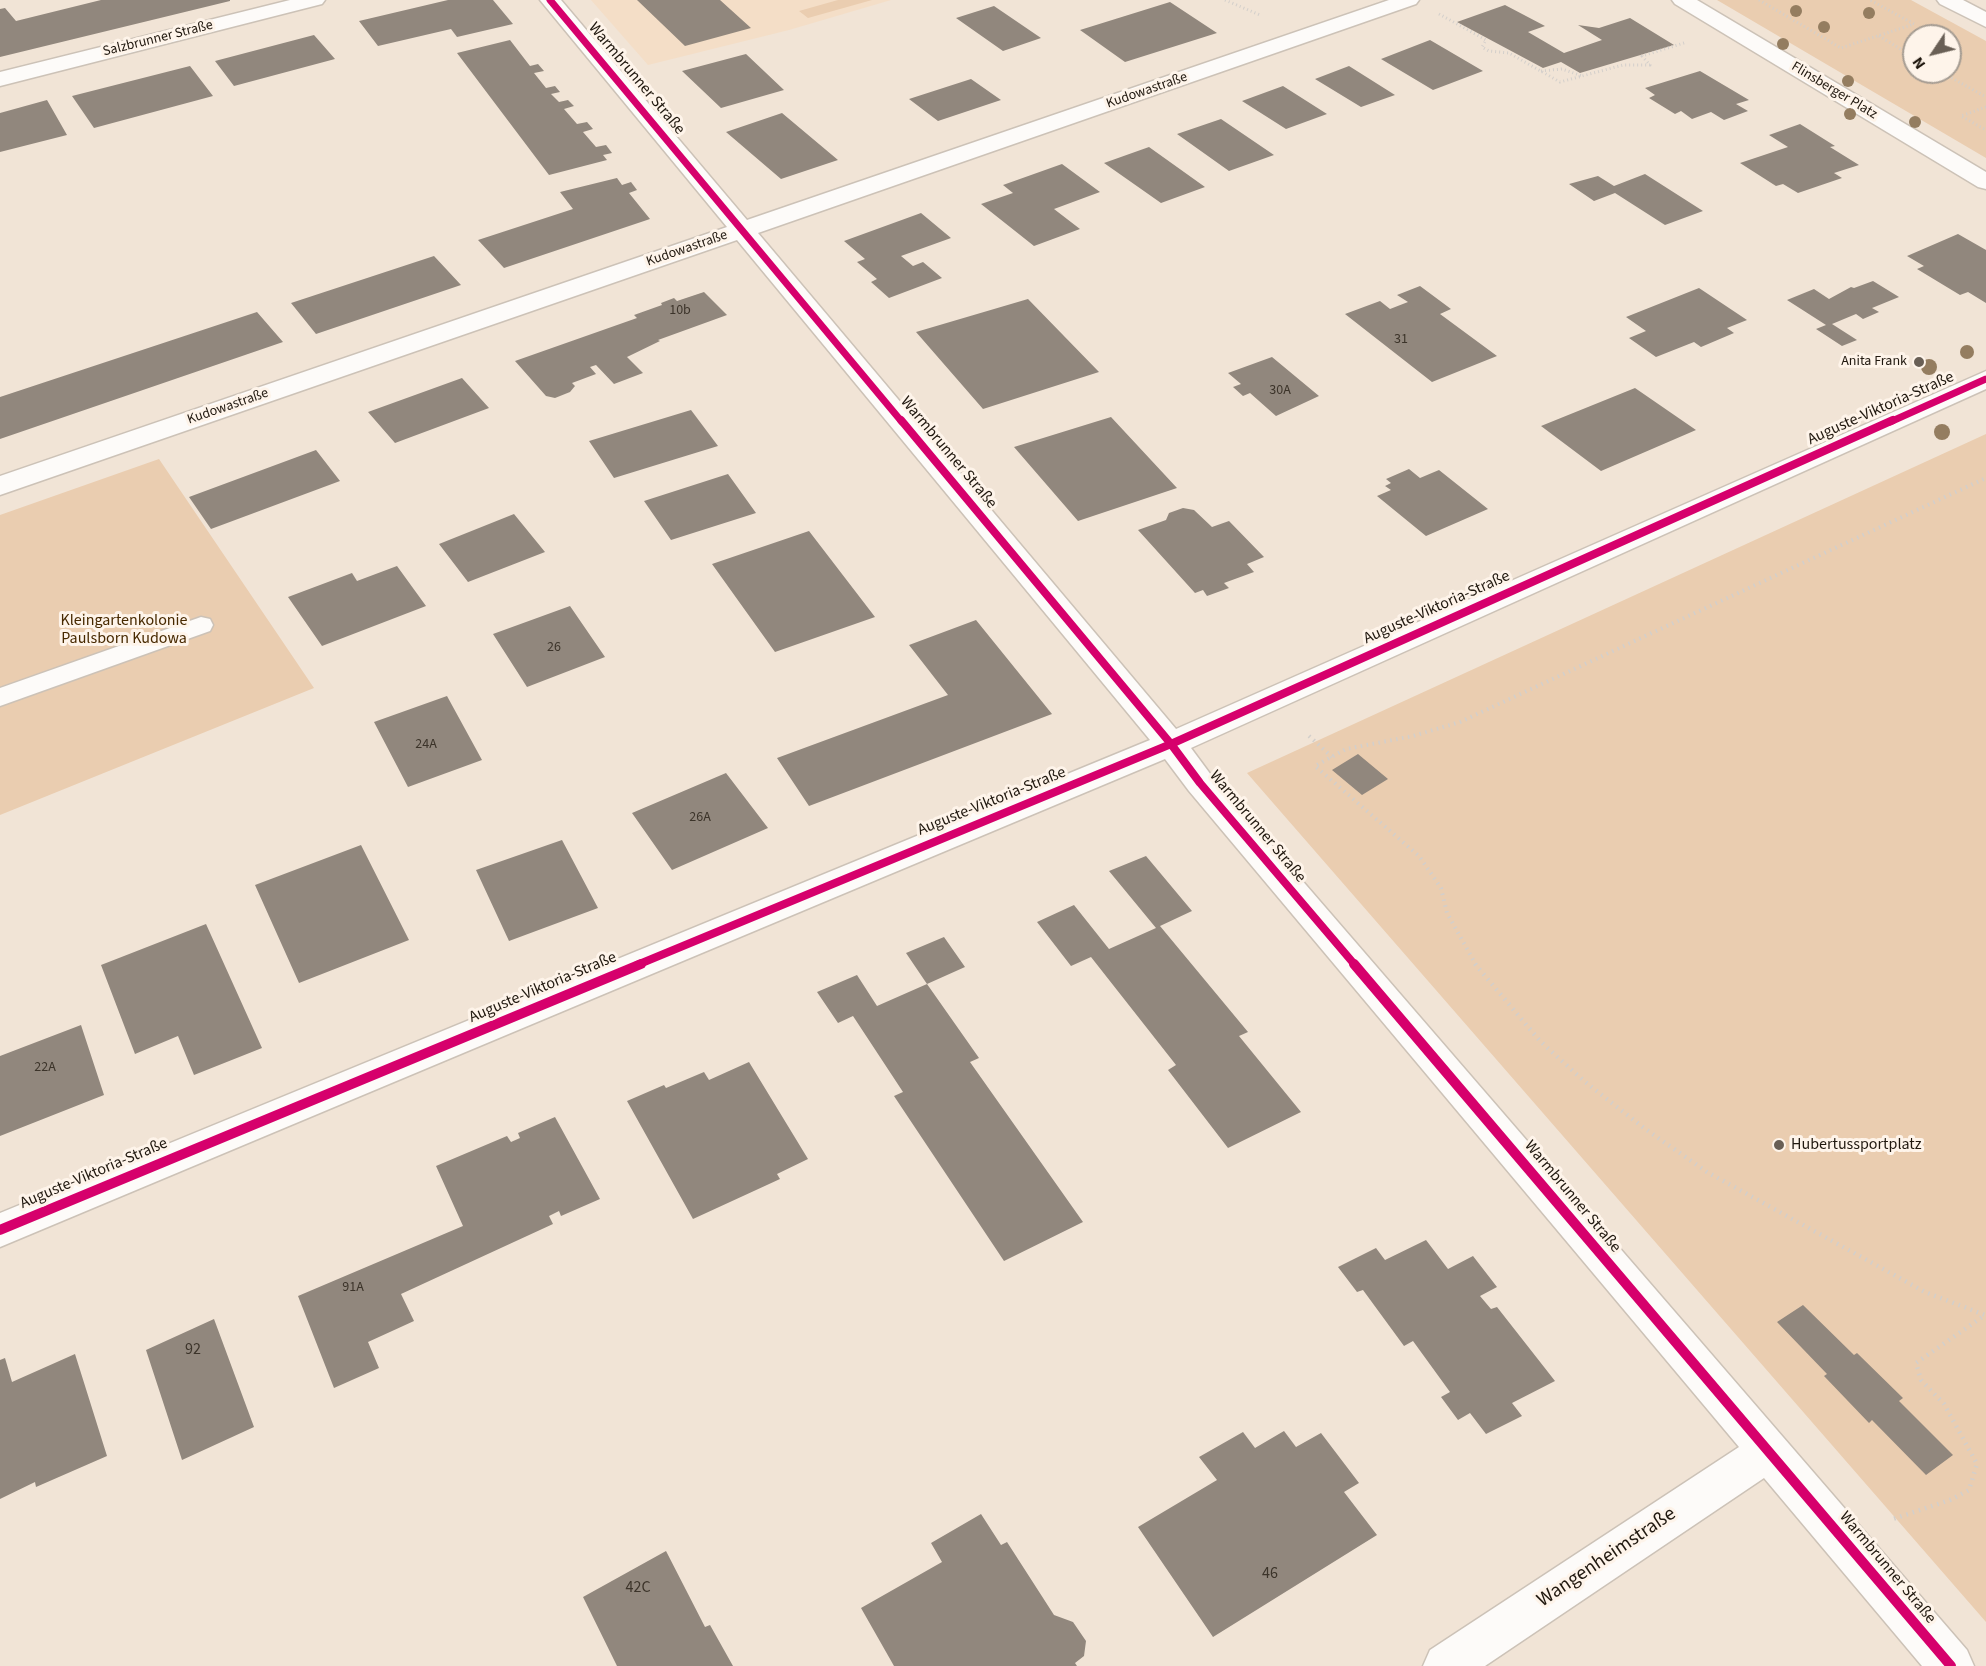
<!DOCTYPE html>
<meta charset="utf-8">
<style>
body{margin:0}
#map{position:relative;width:1986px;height:1666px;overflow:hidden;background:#f1e4d6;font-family:"Source Sans 3",sans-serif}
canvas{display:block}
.north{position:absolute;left:1902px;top:24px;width:60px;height:60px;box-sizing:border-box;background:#fef4ea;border:2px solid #a59c92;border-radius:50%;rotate:235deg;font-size:16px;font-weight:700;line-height:24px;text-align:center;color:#20180f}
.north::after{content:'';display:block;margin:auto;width:21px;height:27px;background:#695f55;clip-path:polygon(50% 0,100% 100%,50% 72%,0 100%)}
</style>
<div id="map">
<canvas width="1986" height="1666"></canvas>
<div class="north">N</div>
</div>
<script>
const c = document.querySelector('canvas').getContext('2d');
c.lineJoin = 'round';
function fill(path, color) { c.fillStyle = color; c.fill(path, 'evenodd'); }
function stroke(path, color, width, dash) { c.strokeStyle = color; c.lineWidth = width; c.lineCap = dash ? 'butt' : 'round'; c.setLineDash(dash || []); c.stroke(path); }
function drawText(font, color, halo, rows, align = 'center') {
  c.font = font + ' "Source Sans 3",sans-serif'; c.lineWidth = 6; c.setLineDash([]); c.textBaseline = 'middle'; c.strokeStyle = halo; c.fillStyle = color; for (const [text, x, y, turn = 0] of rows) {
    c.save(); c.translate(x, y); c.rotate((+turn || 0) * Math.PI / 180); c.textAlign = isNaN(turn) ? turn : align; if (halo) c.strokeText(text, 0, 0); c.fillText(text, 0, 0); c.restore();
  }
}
fill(new Path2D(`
 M591,0H891L789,30L648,65Z`), '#f4dec7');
fill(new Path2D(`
 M838,0H872L808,18L799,11Z
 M1717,0H1911L1986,41V158ZM1914,36H1950V72H1914Z
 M1986,434V1622L1247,773Z
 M159,459L314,688L0,815V515Z`), '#eacdb0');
fill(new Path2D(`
 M101,0H230V1L0,57V9L5,8L16,21Z
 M448,0H493L513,24L457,37L451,29L378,46L359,21Z
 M637,0H720L751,28L685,46Z
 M1170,2L1217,33L1125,62L1080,30Z
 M1505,5L1545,26L1528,32L1564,53L1602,40L1578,25L1599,28L1630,18L1674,45L1580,73L1561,62L1543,68L1457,22Z
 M994,6L1041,38L1003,51L956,18Z
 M314,35L335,59L234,86L215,61Z
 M510,40L530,66L538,64L544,71L534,73L546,88L555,86L560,92L551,94L559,102L568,100L574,106L564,109L577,124L587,122L593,129L583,132L596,147L606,145L612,153L603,155L607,160L549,175L457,53Z
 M1430,40L1483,71L1433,90L1381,59Z
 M746,54L784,90L721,108L682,71Z
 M190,66L213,96L94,128L72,96Z
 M1349,66L1395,95L1361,107L1315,79Z
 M1700,71L1749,100L1736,104L1748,111L1724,120L1711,112L1692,119L1681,111L1675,114L1649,98L1655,95L1645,88Z
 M971,79L1001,100L938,121L909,99Z
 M1283,86L1327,114L1286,129L1242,101Z
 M47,100L67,135L0,152V113Z
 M782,113L838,160L781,179L726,132Z
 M1221,119L1274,155L1229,171L1177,134Z
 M1800,124L1835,146L1830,147L1859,165L1834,173L1842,178L1798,193L1783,184L1776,186L1740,163L1788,147L1769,135Z
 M1149,147L1205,187L1161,203L1104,163Z
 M1062,164L1100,192L1054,209L1080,229L1034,246L981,204L1013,193L1003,185Z
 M1645,174L1703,211L1665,225L1615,193L1594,201L1569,184L1598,176L1614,186Z
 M617,178L622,185L631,182L637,190L629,193L650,219L504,268L478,240L573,209L560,192Z
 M921,213L951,238L901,256L913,266L923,262L942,278L889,298L871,282L877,279L857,262L865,259L844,241Z
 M1958,234L1986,250V303L1968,292L1960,295L1917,269L1924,266L1907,256Z
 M434,256L461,285L316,334L291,303Z
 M1873,281L1899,297L1872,308L1879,312L1863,319L1856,314L1832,324L1857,340L1842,346L1816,329L1826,325L1787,300L1814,289L1829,299L1851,287L1854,288Z
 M1420,286L1451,309L1440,314L1497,356L1432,382L1345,314L1380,301L1390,309L1408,302L1397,295Z
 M1699,288L1747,320L1727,328L1734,333L1701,347L1694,342L1656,357L1629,338L1646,331L1626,317Z
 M704,292L727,315L658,340L660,341L627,357L643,373L614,384L596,365L590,367L596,374L572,383L575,386L570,392L555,398L546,396L515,361L637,318L634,315L662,305L661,303L674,298L677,301Z
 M1028,299L1099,372L983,409L916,332Z
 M257,312L283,342L0,439V397Z
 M1272,357L1319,396L1276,416L1250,393L1243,396L1233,387L1241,384L1228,373Z
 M462,378L489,408L395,443L368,412Z
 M1635,388L1696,430L1601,471L1541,426Z
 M691,410L718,446L614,478L589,441Z
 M1111,417L1177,488L1078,521L1014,447Z
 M316,450L340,481L211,529L189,497Z
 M1409,469L1420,478L1439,470L1488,509L1426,536L1377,496L1391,490L1385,486L1391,483L1386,479Z
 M728,474L756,513L671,540L644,501Z
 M1183,508L1194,510L1212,527L1229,521L1264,557L1247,564L1254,572L1224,583L1229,588L1207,596L1203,590L1195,593L1138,530L1166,520L1169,513Z
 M514,514L545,552L468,582L439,544Z
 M809,531L875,617L775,652L712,564Z
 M397,566L426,606L322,646L288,597L352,573L357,581Z
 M570,606L605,657L527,687L493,634Z
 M976,620L1052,714L809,806L777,758L948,695L909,645Z
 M447,696L482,760L408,787L374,722Z
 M1358,754L1388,779L1362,795L1332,770Z
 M726,773L768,828L672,870L632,813Z
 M562,840L598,908L509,941L476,870Z
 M361,845L409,940L299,983L255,885Z
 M1146,856L1192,911L1160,926L1248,1032L1239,1036L1301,1112L1228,1148L1168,1070L1176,1065L1091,957L1071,966L1037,922L1074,905L1109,949L1156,928L1109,871Z
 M206,924L262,1048L194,1075L178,1036L135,1054L101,965Z
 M944,937L965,967L927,984L979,1058L970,1062L1083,1222L1004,1261L894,1096L903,1092L853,1016L838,1023L817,992L857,975L877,1006L927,984L906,953Z
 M81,1025L104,1095L0,1136V1056Z
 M749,1062L808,1159L777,1174L780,1179L693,1219L627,1101L664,1085L666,1088L704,1072L709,1080Z
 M555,1117L600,1199L561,1216L559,1211L549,1216L553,1224L401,1294L414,1321L368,1342L379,1368L334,1388L298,1296L463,1226L436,1166L507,1136L511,1142L520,1138L518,1133Z
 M1426,1240L1448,1269L1473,1256L1497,1287L1480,1296L1491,1309L1497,1307L1555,1381L1512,1403L1522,1416L1486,1434L1470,1413L1458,1420L1441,1397L1450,1392L1413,1341L1404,1346L1363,1290L1357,1292L1338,1267L1376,1248L1385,1260Z
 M1803,1305L1854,1355L1857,1353L1903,1398L1899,1401L1953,1455L1926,1475L1872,1420L1869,1423L1824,1376L1827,1374L1777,1322Z
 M214,1319L254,1427L182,1460L146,1350Z
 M75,1354L107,1456L36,1487L35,1482L0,1499V1360L5,1358L12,1382Z
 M1284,1431L1296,1447L1321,1433L1359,1483L1344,1492L1377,1535L1213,1637L1138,1527L1217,1480L1199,1457L1243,1432L1255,1448Z
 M981,1514L1001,1545L1007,1542L1054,1615L1073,1622L1086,1641L1084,1656L1075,1663L1077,1666H894L861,1608L942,1562L931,1543Z
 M666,1551L705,1627L710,1625L733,1666H617L583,1597Z`), '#91877d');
const service = new Path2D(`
 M201,617L210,619L213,625L210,631L0,706V688Z`);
const minor = new Path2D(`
 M290,0H325L322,4L0,86V72Z
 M540,0H561L747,220L1389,0H1419L1416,4L758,233L1176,729L1986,371V389L1191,748L1211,775L1967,1650L1974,1666H1922L1764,1478L1485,1666H1423L1430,1650L1739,1447L1189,791L1165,759L0,1247V1213L1150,740L737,240L0,495V476L727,227Z
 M1672,0H1697L1986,172V189L1978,187L1675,4Z
 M1937,0H1963L1986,12V27L1940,4Z`);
stroke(service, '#ccc2b7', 3);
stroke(minor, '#ccc2b7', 3);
stroke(new Path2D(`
 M1225,0L1260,15
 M1759,0L1841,48L1914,24L1870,0
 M1439,14L1486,40L1482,47L1489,51L1509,53L1560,82L1623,65H1650L1642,56L1687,42
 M1879,36L1914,57
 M1541,71L1562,69L1582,76
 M1941,72L1986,97
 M1986,107L1961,116L1986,130`), '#d3cfcb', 3, [1, 3]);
stroke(new Path2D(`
 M1309,736L1332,757
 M1476,965L1447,913L1441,888L1419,856L1315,766L1346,749L1413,736L1460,722L1986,478`), '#d3cfcb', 4, [1.5, 4.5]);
stroke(new Path2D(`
 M1475,964L1540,1041L1584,1081L1644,1128L1707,1172L1925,1292L1985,1315L1916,1363L1921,1380L1944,1404L1977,1464L1969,1490L1950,1500L1890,1520`), '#d3cfcb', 4.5, [1.5, 5]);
fill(service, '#fdfbf9');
fill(minor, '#fdfbf9');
stroke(new Path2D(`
 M550,0L902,422
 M1890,422L1986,379`), '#d6006c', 7);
stroke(new Path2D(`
 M901,420L1171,744L1200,783L1355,965
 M637,965L1171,744L1893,420`), '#d6006c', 8);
stroke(new Path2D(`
 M1354,964L1951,1666
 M0,1230L641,964`), '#d6006c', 10);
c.fillStyle = '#947d60';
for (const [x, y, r] of [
 [1796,11,6],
 [1869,13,6],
 [1824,27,6],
 [1783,44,6],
 [1848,81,6],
 [1850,114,6],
 [1915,122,6],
 [1967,352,7],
 [1929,367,8],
 [1942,432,8]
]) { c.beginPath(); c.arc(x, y, r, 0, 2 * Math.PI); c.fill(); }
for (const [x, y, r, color] of [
 [1919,362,6,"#695f55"],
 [1779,1145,6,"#695f55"]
]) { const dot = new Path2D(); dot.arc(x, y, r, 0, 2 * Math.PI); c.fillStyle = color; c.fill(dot); stroke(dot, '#fef4ea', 2); }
drawText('14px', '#20180f', '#fef4ea', [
 ["Salzbrunner Straße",158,39,-14],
 ["Kudowastraße",1147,91,-19],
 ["Flinsberger Platz",1834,91,31],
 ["Kudowastraße",687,249,-19],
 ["Kudowastraße",228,407,-19]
]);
drawText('14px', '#3c342a', null, [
 ["10b",680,311],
 ["31",1401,340],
 ["30A",1280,391],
 ["26",554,648],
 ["24A",426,745],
 ["26A",700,818],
 ["22A",45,1068],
 ["91A",353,1288]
]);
drawText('14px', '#20180f', '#fef4ea', [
 ["Anita Frank",1907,362]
], 'right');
drawText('16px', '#20180f', '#fef4ea', [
 ["Warmbrunner Straße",636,79,50],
 ["Auguste-Viktoria-Straße",1881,409,-24],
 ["Warmbrunner Straße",948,453,50],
 ["Auguste-Viktoria-Straße",1437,608,-24],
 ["Auguste-Viktoria-Straße",992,802,-22],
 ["Warmbrunner Straße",1257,827,50],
 ["Auguste-Viktoria-Straße",543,988,-23],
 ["Auguste-Viktoria-Straße",94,1174,-23],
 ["Warmbrunner Straße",1572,1197,50],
 ["Warmbrunner Straße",1887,1568,50]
]);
drawText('16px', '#472900', '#fef4ea', [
 ["Kleingartenkolonie",124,621],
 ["Paulsborn Kudowa",124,639]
]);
drawText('16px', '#20180f', '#fef4ea', [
 ["Hubertussportplatz",1791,1145]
], 'left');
drawText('16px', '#3c342a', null, [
 ["92",193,1350],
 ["46",1270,1574],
 ["42C",638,1588]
]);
drawText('20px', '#20180f', '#fef4ea', [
 ["Wangenheimstraße",1607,1558,-34]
]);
</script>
